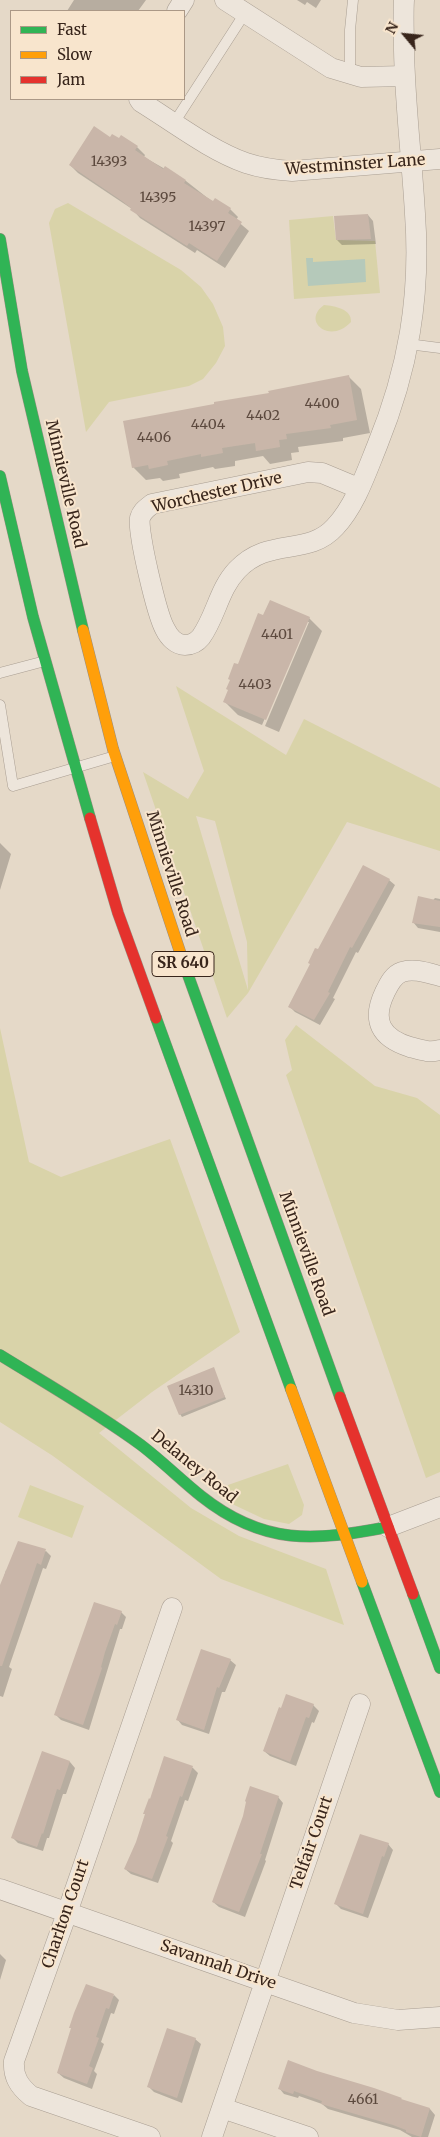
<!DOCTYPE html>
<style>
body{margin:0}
#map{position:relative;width:440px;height:2137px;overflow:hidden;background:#e5d9c8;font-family:Merriweather,serif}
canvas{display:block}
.legend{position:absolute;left:10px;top:10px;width:175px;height:90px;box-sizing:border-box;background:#f8e5cd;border:1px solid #ab9886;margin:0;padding:6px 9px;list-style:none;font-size:15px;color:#38251b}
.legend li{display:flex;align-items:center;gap:10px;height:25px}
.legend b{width:25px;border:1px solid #ab9886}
.north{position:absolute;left:380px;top:10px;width:50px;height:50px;-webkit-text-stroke:4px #f8e5cd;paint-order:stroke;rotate:298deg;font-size:14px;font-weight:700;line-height:20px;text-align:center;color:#38251b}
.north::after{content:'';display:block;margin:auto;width:18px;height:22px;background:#38251b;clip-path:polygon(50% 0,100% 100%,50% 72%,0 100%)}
</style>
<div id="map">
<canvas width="440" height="2137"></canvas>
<ul class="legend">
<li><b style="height:6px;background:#30b455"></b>Fast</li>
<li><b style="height:6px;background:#ff9f0a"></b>Slow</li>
<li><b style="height:6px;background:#e5322d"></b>Jam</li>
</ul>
<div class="north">N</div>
</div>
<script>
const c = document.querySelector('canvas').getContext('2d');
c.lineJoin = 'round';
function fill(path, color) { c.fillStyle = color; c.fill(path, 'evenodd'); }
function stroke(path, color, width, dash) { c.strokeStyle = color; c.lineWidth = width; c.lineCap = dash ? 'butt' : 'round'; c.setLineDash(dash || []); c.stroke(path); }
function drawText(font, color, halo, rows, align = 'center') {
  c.font = font + ' Merriweather,serif'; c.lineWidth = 4; c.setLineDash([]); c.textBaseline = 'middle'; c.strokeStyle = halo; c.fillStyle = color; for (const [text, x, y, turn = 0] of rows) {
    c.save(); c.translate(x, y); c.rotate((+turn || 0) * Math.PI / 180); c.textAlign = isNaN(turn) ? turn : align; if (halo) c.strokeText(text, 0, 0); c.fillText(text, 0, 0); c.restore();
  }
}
fill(new Path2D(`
 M68,203L181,270L201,287L213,304L223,327L225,346L216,363L203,379L189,386L109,402L86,432L49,223L55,209Z
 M333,216L336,240L375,241L380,293L294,299L289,220Z
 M324,305C335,306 352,309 351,322C330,345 301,321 324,305Z
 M176,686L286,755L304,719L440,788V851L347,822L248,993L227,1018L143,772L188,799L204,771ZM196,816L215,821L247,942L248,990Z
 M296,1025L375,1086L417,1098L440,1115V1472L426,1478L286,1075L292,1070L285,1040Z
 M0,1028L29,1162L61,1177L170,1139L240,1332L152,1392L99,1433L191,1508L239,1536L326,1569L344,1625L221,1579L53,1456L0,1422Z
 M288,1464L304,1505L302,1515L289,1524L264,1519L230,1503L228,1485Z
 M30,1485L84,1506L72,1538L18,1517Z`), '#d9d3a9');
fill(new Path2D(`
 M306,258H313V262L365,259L366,282L308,286Z`), '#b5c9ba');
fill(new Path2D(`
 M74,0H146L138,11H67Z
 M297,0H321L316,8L307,2L305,5Z
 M121,137L137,147L145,155L144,157L186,181L214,203L230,209L238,217L236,220L249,231L225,268L197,250L195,253L140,218L132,209L78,173L70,165L111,138L119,140Z
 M368,215L373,221L376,244L342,245L337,240Z
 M348,376L361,389L370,433L343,438V441L298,447L299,452L291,453L292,460L270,464L263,456L235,461V466L215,469L213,467L179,474L180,478L163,481L160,478L146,480L133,467L270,394Z
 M309,618L322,631L279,732L265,726L309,622H306L262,725L238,715L225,702L239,666Z
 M0,843L11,854L0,890Z
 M389,880L395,885L358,953L356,952L333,998L335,999L320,1025L295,1012L289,1006L318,951Z
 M435,898L440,899V932L418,928L413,922Z
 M213,1369L226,1399L182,1417L180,1414Z
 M46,1551L51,1556L46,1569L43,1568L9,1667L12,1669L3,1697L0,1696V1590L6,1570Z
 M121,1612L126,1617L122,1629H120L89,1730L61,1720L56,1715Z
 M230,1660L236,1665L225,1692H222L209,1734L182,1725L177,1719Z
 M313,1705L319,1711L314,1723L312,1722L296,1766L270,1756L264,1751Z
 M43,1753L70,1762L75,1768L66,1794H63L49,1838H47L43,1851L18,1843L12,1837Z
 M165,1758L193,1768L198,1773L188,1801L185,1800L171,1841L173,1843L158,1883L131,1874L125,1869L137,1842Z
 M278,1797L283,1803L265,1860L266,1861L245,1917L219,1907L213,1902Z
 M388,1844L393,1850L368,1918L341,1909L336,1904Z
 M0,1954L6,1960L0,1980Z
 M114,1995L119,2000L114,2014L111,2013L101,2042L104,2044L94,2071L97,2074L92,2089L64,2078L58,2073Z
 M195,2039L201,2044L182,2103L154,2092L149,2087Z
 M317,2073L430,2109L435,2115L428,2137H412L400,2130L328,2109L322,2104L299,2096L298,2098L284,2094L279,2088Z`), '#0003');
fill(new Path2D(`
 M94,126L110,137L112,134L119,138L121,135L138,146L135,150L163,169L165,166L186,180L184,183L213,201L215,198L231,208L228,213L242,222L217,261L189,243L187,246L130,210L131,208L122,201L69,165Z
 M368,214L371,239L336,240L334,216Z
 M349,375L357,420L330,425L331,428L286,434L287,439L279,440L280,447L256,451L255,443L222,448L223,453L201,457V454L167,461L168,465L149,469L148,465L132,468L123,421L214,404V402L269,393L268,391Z
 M270,600L310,617L266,720L223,702L228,690L226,689L230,680L228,679L234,663L238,664L258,613L263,615Z
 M363,865L390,879L352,948L350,947L328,992L330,993L314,1020L288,1007L310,964L308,963L315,948L318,949Z
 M418,896L440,901V927L412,923Z
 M214,1367L225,1397L179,1415L167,1386Z
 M18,1541L46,1549L41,1565L37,1563L2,1666H0V1585Z
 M94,1602L122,1611L117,1625L115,1624L105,1652L101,1667L102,1668L83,1725L54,1715Z
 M201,1649L231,1659L219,1688L217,1687L204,1730L176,1720Z
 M286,1694L314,1704L309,1718L306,1717L290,1762L263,1751L279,1707L281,1708Z
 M42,1751L70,1761L60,1790L57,1789L43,1834L42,1833L37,1847L11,1838Z
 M164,1756L193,1766L182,1797L180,1796L166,1836L168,1837L152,1879L124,1869L136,1842L145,1814H143L149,1798L150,1799Z
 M250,1786L279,1796L260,1854H262L239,1912L212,1902L243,1816L246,1802L245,1801Z
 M360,1834L389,1843L384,1857L382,1856L363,1914L334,1904Z
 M86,1984L114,1994L109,2009L106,2008L96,2037L99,2038L89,2066L93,2068L87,2084L57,2073L71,2028H69L74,2013Z
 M167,2028L196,2038L177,2098L147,2087Z
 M288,2060L317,2071L374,2088L402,2098L401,2099L430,2108L421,2137L406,2132V2130L393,2125L321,2104L322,2101L294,2091L293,2094L278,2089Z`), '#c9b6a9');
const lane = new Path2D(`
 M350,75V30L353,0
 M174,123L245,13
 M408,344L440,348
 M0,673L45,661
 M0,705L13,786L115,756`);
const street = new Path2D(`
 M225,0L331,68L361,77L405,76
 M177,11L184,0
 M139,99L141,102C172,121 211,151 246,163C261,168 276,170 292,171L440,159
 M358,488L322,473L308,472L152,504C146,509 142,511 140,518C137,531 157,615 165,629C169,637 176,645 185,645C191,645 197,642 201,637C216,616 219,589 237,570C269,536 308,557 335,527C355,506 366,473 377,446C408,370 421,297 415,214C412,160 405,105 404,50C404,34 403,17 404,0
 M440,976C428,973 414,968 402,972C393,975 389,984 385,992C371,1021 381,1038 410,1047C421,1050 429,1053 440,1050
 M388,1527L440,1507
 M0,1889L354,2013L398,2020L440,2017
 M222,2108L308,2137
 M150,2137L31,2096C19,2086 13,2077 14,2061L67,1913L172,1608
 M212,2137L360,1704`);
const fast = new Path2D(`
 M0,239L22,371L83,630
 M0,476L33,617L90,818
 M184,964L340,1397
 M156,1018L291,1389
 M0,1355C47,1384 96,1412 141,1445C162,1461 181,1480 201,1496C264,1546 314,1541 388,1527
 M362,1582L440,1792
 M413,1594L440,1668`);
const slow = new Path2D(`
 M83,630L113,749L184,964
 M291,1389L362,1582`);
const jam = new Path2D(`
 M90,818L118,913L156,1018
 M340,1397L413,1594`);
stroke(lane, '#a99e92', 11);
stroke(street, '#a99e92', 21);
stroke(fast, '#998e82', 12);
stroke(slow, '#998e82', 12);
stroke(jam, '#998e82', 12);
stroke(lane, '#ede5db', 10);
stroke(street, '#ede5db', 20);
stroke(fast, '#30b455', 11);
stroke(slow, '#ff9f0a', 11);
stroke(jam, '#e5322d', 11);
drawText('14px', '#5c493e', null, [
 ["14393",109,162],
 ["14395",158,198],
 ["14397",207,227],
 ["4400",322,404],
 ["4402",263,416],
 ["4404",208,425],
 ["4406",154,438],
 ["4401",277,635],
 ["4403",255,685],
 ["14310",196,1391],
 ["4661",363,2100]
]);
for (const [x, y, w] of [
 [183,964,62]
]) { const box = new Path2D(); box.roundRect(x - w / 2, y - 12.5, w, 25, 4); c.fillStyle = '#f8e5cd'; c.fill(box); stroke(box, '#38251b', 1); }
drawText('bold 15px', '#38251b', null, [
 ["SR 640",183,964]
]);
drawText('16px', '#38251b', '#f8e5cd', [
 ["Westminster Lane",355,165,-4],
 ["Minnieville Road",65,484,77],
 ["Worchester Drive",217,493,-13],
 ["Minnieville Road",171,874,72],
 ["Minnieville Road",306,1254,70],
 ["Delaney Road",194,1467,39],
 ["Telfair Court",312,1843,-71],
 ["Charlton Court",66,1914,-71],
 ["Savannah Drive",218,1965,19]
]);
</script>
